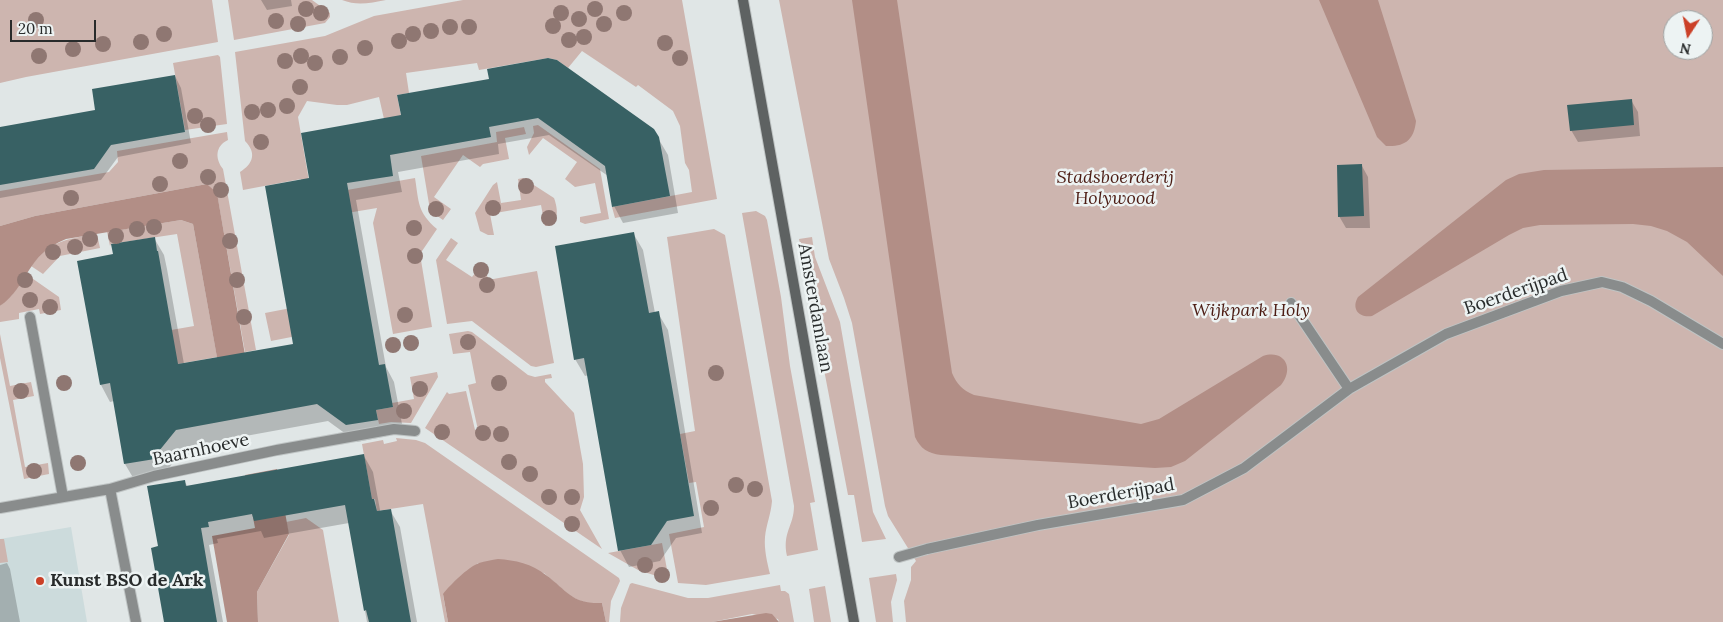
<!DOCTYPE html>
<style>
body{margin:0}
#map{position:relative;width:1723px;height:622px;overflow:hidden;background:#e0e6e6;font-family:Lora,serif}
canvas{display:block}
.north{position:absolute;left:1663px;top:10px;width:50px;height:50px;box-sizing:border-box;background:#edf3f3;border:1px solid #9ea3a3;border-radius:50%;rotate:191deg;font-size:14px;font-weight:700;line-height:20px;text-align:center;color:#282b2b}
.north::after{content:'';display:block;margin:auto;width:18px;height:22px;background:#cb4027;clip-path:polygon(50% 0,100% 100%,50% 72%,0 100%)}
.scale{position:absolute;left:10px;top:20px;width:86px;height:22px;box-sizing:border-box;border:2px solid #282b2b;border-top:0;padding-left:6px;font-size:15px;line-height:18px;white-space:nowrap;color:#282b2b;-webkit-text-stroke:4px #edf3f3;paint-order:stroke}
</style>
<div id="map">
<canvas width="1723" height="622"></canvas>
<div class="north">N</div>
<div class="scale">20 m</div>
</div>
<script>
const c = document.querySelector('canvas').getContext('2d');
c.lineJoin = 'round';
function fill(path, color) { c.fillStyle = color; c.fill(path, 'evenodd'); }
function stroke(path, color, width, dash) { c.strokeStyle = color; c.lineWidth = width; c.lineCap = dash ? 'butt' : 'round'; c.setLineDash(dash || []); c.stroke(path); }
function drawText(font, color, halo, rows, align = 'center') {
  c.font = font + ' Lora,serif'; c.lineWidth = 5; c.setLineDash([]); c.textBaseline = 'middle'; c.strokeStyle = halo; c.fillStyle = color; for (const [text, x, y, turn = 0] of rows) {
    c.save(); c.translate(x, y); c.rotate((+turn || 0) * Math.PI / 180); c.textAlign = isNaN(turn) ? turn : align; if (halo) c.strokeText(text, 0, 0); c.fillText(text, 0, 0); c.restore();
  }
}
fill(new Path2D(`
 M71,527L87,622H0V539Z`), '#ccdbdc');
fill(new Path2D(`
 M0,0H212L218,42L26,77L0,83Z
 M228,0H312L330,13V17L325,23L234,40Z
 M342,0H386C370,3 357,6 342,0Z
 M463,0H682L717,199L615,218L612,207L692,192L689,170L685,163L680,126L673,111L638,85L636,87L582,51L568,68L557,60L548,58L479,70L477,63L406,73L409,93L397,95L401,116L384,119L379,97L347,105H337L307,101L298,117L310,187L303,188L301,179L243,190L240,172C253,164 257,153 245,141L235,52L325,36L374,16Z
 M779,0H1723V622H906L904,601L911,580V567L916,561L888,516L885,506L852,323L844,298L829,259ZM1673,20H1703V50H1673Z
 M218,55L220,57L227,124L185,130L173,63Z
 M538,125L600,169L609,219L585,224L580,222V217L601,213L595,183L575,187L565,179L577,162L543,138L529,155L527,147L534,133L533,126Z
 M524,127L526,134L505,138L509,159L483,164L480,167L463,155L434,197L451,209L443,220L433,213L430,210L421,156L497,142L496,132Z
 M227,132L228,140C215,146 215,159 223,169L256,350L245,352L217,194L207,184L35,216L0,226V191L109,172L118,162L117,151Z
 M415,178C419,202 417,212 437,229L420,254L432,327L393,334L373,223L377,208L317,218L313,196Z
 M523,178L554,198C558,209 560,224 545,226L541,205L490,214L494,235H488L480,231L475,213L493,185L497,182L501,203L521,200L518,179Z
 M756,211L765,216L767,220L781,297L790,366L815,502L810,503L818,550L787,556C782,532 794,526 794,506L742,213Z
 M181,220L193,224L217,357L155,368L137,336L194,326L177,234L111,244L110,246L107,232Z
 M714,229L725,235L772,501C771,514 766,525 765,537C764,549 767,562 770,574L706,585L678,583L669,534L704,527L696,482L689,483L680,434L695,431L667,237Z
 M97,234L100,248L60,256L43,274L31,266C51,240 67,239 97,234Z
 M812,237L815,257L840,322L873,512L886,539L862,542L854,495H848L799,239Z
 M451,238L458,243L446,260L472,277L482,264H485L488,280L537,271L554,363L536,367L531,366L472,321L447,324L436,260Z
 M26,274L59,297L61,310L40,314L39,309L19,313V319L0,322V306L12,295Z
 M322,302L317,332L271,341L265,313Z
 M468,331L472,332L528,375L535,377L551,374L552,378L545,379V382L574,413L583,464L584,497L580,510L602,549L425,428L447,392L449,394L466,391L475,430H478L468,385L476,383L470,352L453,354L449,334Z
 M0,334L10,386L31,382L34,396L13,400L25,467L48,463L49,474L24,479L0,358Z
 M437,372L438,377L411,423L391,422L379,424L376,410L393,407L392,403L414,399L410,377Z
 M396,438L416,440L425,443L619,578L620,581L611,601L609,622H606L602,603H588L578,600L569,595L544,573L478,563L456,580L443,595L448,622H445L423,504L377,511L375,499H372L362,444L383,440L384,444L397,441Z
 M306,518L323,530L339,622H258L257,592L289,535L286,522Z
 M0,539H4L8,562L0,563Z
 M662,543L669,580L638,570L608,553Z
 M896,574L897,580L891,602L893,622H876L869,578Z
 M632,583L688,598H708L780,585L781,591H785L789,594L794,622H779L778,619L752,614L712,622H620L621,608L630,584Z
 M825,586L831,622H814L809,589Z`), '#cdb5af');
fill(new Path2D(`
 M852,0H897L952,373C957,384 962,390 974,395L1141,424L1159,419L1263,356C1284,349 1295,368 1281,385L1185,461L1171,467L1155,468L941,455C927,453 921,449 915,437Z
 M1319,0H1378L1416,121C1414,140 1405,147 1386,146L1377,137Z
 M1723,167V276L1687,242L1667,231L1651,226L1633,224L1540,225L1523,228L1509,235L1372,316C1359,318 1351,309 1358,297L1506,180L1519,174L1544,170Z
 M207,184L217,193L254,407L227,413L193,224L181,220L66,239C25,255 29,286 0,306V226L35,216Z
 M277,469L289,534L257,592L258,622H227L212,536L255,528L245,475Z
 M498,559C515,560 532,564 546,575C568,591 571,604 602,603L606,622H448L443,594C451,584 467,568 479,563C485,561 492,560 498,559Z
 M766,613L772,614L779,622H712Z`), '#b28e86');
fill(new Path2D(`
 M261,0H291L292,6L267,10Z
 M175,76L181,88L191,143L118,157L101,180L0,198V128L97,111Z
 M490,80L658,138L668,155L678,213L623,223L614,206L608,176L549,135L498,144L499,154L398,172L402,192L356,200L386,367L394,382L402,424L385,427L387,436L357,442L328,421L185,447L168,469L135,481L125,464L114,401L110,402L101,385L114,255L154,238L164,255L167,269L184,364L294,345L310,179L403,116Z
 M1631,100L1638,112L1640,136L1578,142L1571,130Z
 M1362,166L1368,177L1370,228H1346L1339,216Z
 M633,233L643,250L655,313H658L668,330L702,533L676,538L660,561L629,567L620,550L589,375L585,376L575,359Z
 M364,456L373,472L380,510V511L390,510L400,527L417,622H367L349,523L264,538L261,531L217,539L218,543L209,545L223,622H166L159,547L184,481L188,487Z
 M7,563L10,569L20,622H0V565Z`), '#0003');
fill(new Path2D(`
 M548,58L557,60L654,129L659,137L670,196L612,207L605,166L538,118L489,127L491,137L390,155L393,176L347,183L379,365L385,364L393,407L376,410L378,420L346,425L317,404L176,430L159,451L161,458L124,464L110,383L100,385L77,261L113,254L111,244L155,237L157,251H158L178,364L293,344L265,186L309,178L301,133L401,115L397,95L489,79L487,69Z
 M175,75L185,132L111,145L94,169L0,185V127L95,110L92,89Z
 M1632,99L1634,125L1570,131L1567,105Z
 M1362,164L1364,216L1338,217L1337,165Z
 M634,232L649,313L659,311L694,516L667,521L651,545L618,551L584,358L574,360L555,246Z
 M364,454L372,499H374L377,511L391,509L411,622H369L366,610L364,611L345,505L254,521L252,514L208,522L209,527L201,528L217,622H164L151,548L158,546L147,486L185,480L186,486Z`), '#386164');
const street = new Path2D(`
 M1291,303L1349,389
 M30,317L63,497
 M110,489L136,622
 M0,508L110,489L154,476L277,450L394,429L415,431
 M899,557L927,549L1038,525L1183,500L1244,468L1349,389L1446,334L1561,291L1602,282L1622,287L1651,301L1723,344`);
const secondary = new Path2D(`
 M743,0L854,622`);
stroke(street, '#bfc4c4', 12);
stroke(secondary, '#bfc4c4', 12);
stroke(street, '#898c8c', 10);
stroke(secondary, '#5e6262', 10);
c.fillStyle = '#8f7772';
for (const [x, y] of [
 [306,9],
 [595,9],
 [321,13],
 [561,13],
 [624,13],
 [579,19],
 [36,20],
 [276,21],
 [298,24],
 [604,24],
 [553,26],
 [450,27],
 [469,27],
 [431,31],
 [164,34],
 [413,34],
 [584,37],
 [569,40],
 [399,41],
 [141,42],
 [665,43],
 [103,44],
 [365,48],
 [73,49],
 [39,56],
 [301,56],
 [340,57],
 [680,58],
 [285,61],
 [315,63],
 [300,87],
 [287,106],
 [268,110],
 [252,112],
 [195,116],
 [208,125],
 [261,142],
 [180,161],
 [208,177],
 [160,184],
 [526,186],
 [221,190],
 [71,198],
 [493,208],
 [436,209],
 [549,218],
 [154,227],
 [414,228],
 [137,229],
 [116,236],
 [90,239],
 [230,241],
 [75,247],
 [53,252],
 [415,256],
 [481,270],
 [25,280],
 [237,280],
 [487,285],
 [30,300],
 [50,307],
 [405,315],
 [244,317],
 [468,342],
 [411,343],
 [393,345],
 [716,373],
 [64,383],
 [499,383],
 [420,389],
 [21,391],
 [404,411],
 [442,432],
 [483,433],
 [501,434],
 [509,462],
 [78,463],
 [34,471],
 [530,474],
 [736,485],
 [755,489],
 [549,497],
 [572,497],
 [711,508],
 [572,524],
 [645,565],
 [662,575]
]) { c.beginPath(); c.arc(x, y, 8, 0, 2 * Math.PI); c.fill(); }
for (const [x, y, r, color] of [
 [40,581,5,"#cb4027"]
]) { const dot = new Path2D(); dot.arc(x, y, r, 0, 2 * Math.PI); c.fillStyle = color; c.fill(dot); stroke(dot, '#edf3f3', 2); }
drawText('italic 18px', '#4c1c13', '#edf3f3', [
 ["Stadsboerderij",1115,178],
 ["Holywood",1115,199],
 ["Wijkpark Holy",1251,311]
]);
drawText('18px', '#282b2b', '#edf3f3', [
 ["Boerderijpad",1516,292,-19],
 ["Amsterdamlaan",815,308,80],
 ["Baarnhoeve",201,450,-12],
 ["Boerderijpad",1121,494,-10]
]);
drawText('bold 18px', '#282b2b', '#edf3f3', [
 ["Kunst BSO de Ark",50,581]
], 'left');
</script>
